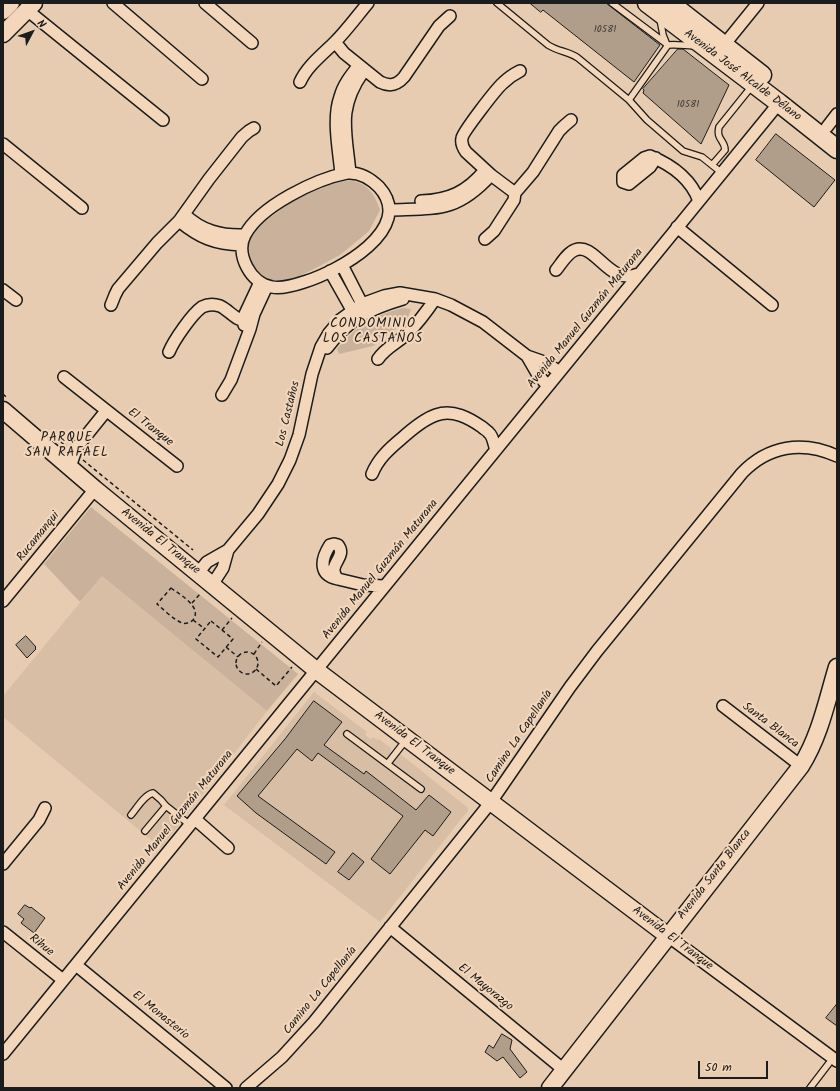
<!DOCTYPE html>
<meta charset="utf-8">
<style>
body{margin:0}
#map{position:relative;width:840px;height:1091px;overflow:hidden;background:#e7ccb1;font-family:Kalam,sans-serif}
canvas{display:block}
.frame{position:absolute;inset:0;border:4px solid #1c1c1c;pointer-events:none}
.north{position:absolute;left:12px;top:12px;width:40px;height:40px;-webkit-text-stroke:3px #f4d7bb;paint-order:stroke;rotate:49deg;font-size:11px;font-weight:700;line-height:16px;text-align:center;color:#1c1c1c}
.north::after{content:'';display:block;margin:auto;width:14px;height:18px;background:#1c1c1c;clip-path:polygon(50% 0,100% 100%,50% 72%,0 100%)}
.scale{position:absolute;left:698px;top:1061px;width:70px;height:18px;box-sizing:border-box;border:2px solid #1c1c1c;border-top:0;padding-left:5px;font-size:12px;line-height:14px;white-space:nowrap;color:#1c1c1c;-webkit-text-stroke:3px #f4d7bb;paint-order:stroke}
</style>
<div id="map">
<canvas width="840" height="1091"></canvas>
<div class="frame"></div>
<div class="north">N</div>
<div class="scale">50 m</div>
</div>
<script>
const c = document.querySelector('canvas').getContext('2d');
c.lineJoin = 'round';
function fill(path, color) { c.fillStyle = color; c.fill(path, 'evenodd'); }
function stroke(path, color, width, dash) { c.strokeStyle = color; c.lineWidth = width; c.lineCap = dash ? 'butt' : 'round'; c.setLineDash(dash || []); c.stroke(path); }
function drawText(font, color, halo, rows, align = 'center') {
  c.font = font + ' Kalam,sans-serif'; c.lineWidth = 4; c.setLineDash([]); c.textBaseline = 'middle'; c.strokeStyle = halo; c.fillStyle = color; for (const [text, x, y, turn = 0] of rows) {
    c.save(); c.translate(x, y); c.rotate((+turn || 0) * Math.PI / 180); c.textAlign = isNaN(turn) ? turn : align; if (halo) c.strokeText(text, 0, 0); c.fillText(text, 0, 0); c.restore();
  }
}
fill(new Path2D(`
 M102,576L267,711L161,848L3,717V696Z
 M314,692L367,732L365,735L371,739L373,737L377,740L379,739L391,748V751L390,753L395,756L399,753L468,808V811L462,818L380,922L224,805Z`), '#d7bea5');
fill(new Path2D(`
 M341,180C364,180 373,189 380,210L369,231L340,255L312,270L287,282L264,279L251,262L248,244L256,228L291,202L326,184Z
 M403,308L411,309L407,320L373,346L339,354L337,349C358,325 372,316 403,308Z
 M91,507L298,674L267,711L102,576L80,602L44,564Z`), '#c9b19c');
const building = new Path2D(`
 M530,3H606L660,45L634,82L543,10L541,12Z
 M678,49H683L729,85L701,144L643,93L644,90L643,89Z
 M776,134L835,180L814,207L756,160Z
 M26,636L36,647L35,648L36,649L27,658L16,645Z
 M314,701L342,722L324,745L364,774L366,771L416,810L429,795L451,812L433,836L425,830L390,874L371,859L403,816L318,753L312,761L297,749L258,796L335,852L326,864L256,813L237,796L285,739Z
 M353,853L364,862L349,880L338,872Z
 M25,905L30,908L31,907L45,918L34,933L21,923L24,919L18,914Z
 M837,1004V1026L826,1018Z
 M502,1034L512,1040L510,1049L527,1072L520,1078L503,1057L497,1061L485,1052L489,1045L493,1048Z`);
fill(building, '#b19e8a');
stroke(building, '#1c1c1c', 1);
const lane = new Path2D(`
 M497,3L548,45C559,52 568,51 578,58L629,100L647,120L683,151L702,157L722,173
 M612,3L668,45C678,44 687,46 697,46
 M660,19L663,35L667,45
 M629,100L668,45
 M712,165L725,150C725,140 716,140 719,127L752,86
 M347,734L421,789
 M388,763L406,740
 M131,815C137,808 144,795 153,793L161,800L166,806L190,825
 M145,831L166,806
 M810,1088L833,1058`);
const street = new Path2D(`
 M113,3L202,79
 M205,3L252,43
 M27,10L163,120
 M335,42L344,53L380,82C390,87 397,85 404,77L439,26L450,16
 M724,45L758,3
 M300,82C307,66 323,54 335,42C347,30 357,16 368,3
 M827,127L837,114
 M3,144L82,208
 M656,158L650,167L629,184L623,182V175L644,158L650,156C672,165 691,179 699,201
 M347,173C359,172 370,178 379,187C417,229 337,272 304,282C295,285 282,289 272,287C251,284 235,254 245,235C260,206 316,179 347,173Z
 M350,173C346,131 337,109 363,72
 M341,174C339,151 332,119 340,97C343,85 351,75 359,65
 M515,193L491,175L466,152C463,148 461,143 462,138C463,132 496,89 503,83C508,78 514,74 520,71
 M421,201C449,200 467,192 485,170
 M389,210C437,208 456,213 491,175
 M184,214C202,231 221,236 245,235
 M179,221C200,238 214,244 242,245
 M677,227L772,305
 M485,239L494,231L514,200L515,193L533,172L559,131L564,126L571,120
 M342,265L362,304L361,310
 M556,270C561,264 567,253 575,250C596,242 608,286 638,274
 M330,271L352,310L358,314
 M3,290L16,300
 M111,305L115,295L118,289L157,243L179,221L209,179L242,137L249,131L254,128
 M244,325L245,314L260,282
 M327,348C349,319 369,309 403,299
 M169,352C174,340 192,314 202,307C208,304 214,304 220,306C229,310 236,321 246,321L254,314L267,286
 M527,356L547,363L559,372
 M378,359C385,348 397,343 407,334C418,323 427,311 435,299
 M64,377L177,466
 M222,395L231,380L250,329L254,314
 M70,467L77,447L106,411
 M372,474C378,459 389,449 401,439C411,430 424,419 436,415C453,409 469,418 482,427C484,429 488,431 489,433C493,436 494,445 496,450
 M334,544L338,545C348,558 325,565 338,579C318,575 321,559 330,545Z
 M198,573L207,562L228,550L258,514L278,484L290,460L299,435L312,374L321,347L329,333L340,320L362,304L384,296L400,293L435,299L451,305L483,322L527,356L538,375L548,386
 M338,579L363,585L384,586
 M212,585L223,568L228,550
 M3,601L95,489
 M723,706L801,766
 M195,819L228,848
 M3,864L39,820L45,808
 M390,927L564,1070
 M3,932L63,980
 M668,936L837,1061
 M76,965L226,1088
 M3,1054L779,103
 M246,1088L282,1057L314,1022L491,802L570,687L597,651L742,473C768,446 802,440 837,456`);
const secondary = new Path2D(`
 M3,11L11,3
 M3,34L34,3
 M3,410L95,489L316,670L668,936
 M550,1088L801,766C820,736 827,700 837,667`);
const primary = new Path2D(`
 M647,3L779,103L837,149
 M670,3L762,75`);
stroke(lane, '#1c1c1c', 8);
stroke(street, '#1c1c1c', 14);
stroke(secondary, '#1c1c1c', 19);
stroke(primary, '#1c1c1c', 21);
stroke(new Path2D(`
 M3,394L7,398
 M55,437L66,446
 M83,460L193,550
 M171,588C179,594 203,607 193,620C190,623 185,624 182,623C173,619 164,610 157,604Z
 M192,603L201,593
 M193,620L205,629
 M211,621L233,639L218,657L196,639Z
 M222,630L232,618
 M226,647L238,657
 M236 663a11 11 0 1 1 22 0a11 11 0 1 1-22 0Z
 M254,654L262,642
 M256,669L276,686L292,667`), '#1c1c1c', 1.5, [4, 3]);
stroke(lane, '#f4d7bb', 5.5);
stroke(street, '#f4d7bb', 11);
stroke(secondary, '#f4d7bb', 16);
stroke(primary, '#f4d7bb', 18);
drawText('10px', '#413c38', null, [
 ["10581",605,30],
 ["10581",688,105]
]);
drawText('12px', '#1c1c1c', '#f4d7bb', [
 ["Avenida José Alcalde Délano",742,76,37],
 ["Avenida Manuel Guzmán Maturana",586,319,-51],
 ["Los Castaños",289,414,-76],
 ["El Tranque",150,428,38],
 ["Rucamanqui",39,537,-51],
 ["Avenida El Tranque",160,542,39],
 ["Avenida Manuel Guzmán Maturana",381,570,-51],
 ["Santa Blanca",770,726,37],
 ["Camino La Capellanía",520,737,-56],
 ["Avenida El Tranque",414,744,37],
 ["Avenida Manuel Guzmán Maturana",176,821,-51],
 ["Avenida Santa Blanca",715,875,-52],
 ["Avenida El Tranque",672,939,37],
 ["Rihue",41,946,39],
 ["El Mayorazgo",485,988,39],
 ["Camino La Capellanía",321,991,-51],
 ["El Monasterio",160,1016,39]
]);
c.letterSpacing = '1px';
drawText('13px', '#1c1c1c', '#f4d7bb', [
 ["CONDOMINIO",373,325],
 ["LOS CASTAÑOS",373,340],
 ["PARQUE",67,439],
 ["SAN RAFAEL",67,454]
]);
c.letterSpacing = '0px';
</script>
